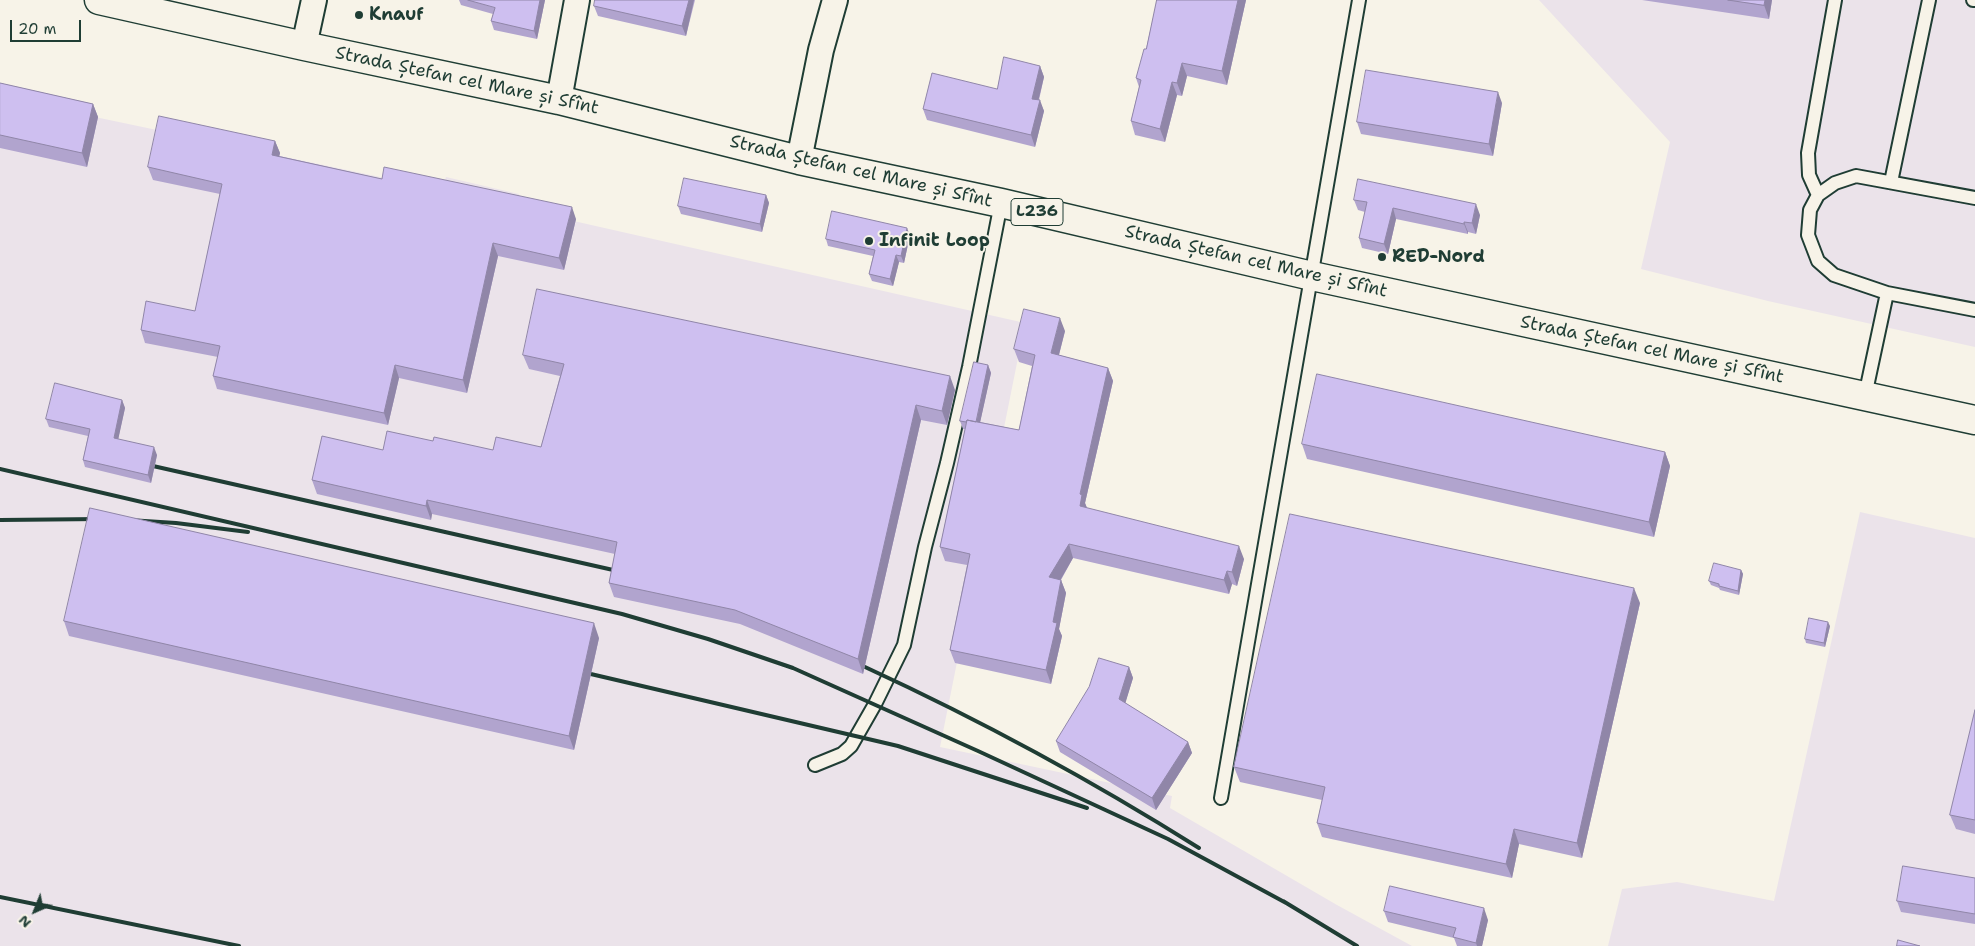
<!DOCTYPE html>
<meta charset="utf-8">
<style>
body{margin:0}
#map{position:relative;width:1975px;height:946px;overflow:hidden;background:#f7f3e8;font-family:"Shantell Sans",sans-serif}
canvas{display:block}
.north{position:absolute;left:10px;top:886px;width:50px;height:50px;-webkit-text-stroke:4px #f7f3e8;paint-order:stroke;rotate:224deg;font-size:14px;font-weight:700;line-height:20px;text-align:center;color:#1f3d34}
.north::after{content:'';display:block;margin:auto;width:18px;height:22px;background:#1f3d34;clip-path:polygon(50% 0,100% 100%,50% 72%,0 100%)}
.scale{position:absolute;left:10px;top:20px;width:71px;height:22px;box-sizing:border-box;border:2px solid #1f3d34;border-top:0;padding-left:6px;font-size:15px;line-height:18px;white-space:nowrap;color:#1f3d34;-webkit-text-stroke:4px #f7f3e8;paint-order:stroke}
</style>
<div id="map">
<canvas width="1975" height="946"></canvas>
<div class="north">N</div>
<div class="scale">20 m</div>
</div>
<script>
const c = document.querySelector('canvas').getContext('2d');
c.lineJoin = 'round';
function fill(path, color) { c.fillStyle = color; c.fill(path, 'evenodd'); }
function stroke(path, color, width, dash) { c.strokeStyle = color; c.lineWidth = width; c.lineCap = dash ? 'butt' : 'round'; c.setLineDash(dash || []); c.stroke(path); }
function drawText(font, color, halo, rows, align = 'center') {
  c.font = font + ' "Shantell Sans",sans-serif'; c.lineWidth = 4; c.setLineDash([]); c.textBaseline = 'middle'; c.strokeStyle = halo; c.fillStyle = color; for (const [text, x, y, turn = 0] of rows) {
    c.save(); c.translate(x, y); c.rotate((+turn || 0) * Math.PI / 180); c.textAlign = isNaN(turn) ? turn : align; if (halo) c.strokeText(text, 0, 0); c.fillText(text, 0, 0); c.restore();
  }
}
fill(new Path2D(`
 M1539,0H1975V347L1768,301L1641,269L1670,142Z
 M0,97L442,190L446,177L519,194L516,208L1025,323L940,747L1172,796L1170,808L1337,905L1412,946H0Z
 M1860,512L1975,538V946H1608L1622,889L1677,882L1774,901Z`), '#ebe3ea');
const lane = new Path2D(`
 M1973,0H1975
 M1891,182L1929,0
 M1818,195L1809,175L1808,153L1835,0
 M1975,198L1856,176L1835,183L1818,195L1810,210L1808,235L1818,261L1834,275L1887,293L1975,310
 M1865,396L1887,293
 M815,765L842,754L851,746L875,704L904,645L925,547L947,463L969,367L1001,203
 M1221,798L1359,0`);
const street = new Path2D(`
 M304,46L314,0
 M559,100L577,0
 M799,160L821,50L835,0`);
const primary = new Path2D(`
 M99,0L304,46L559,100L799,160L1001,203L1312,276L1975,420`);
stroke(lane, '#1f3d34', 16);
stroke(street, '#1f3d34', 28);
stroke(primary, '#1f3d34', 31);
stroke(lane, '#f7f3e8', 12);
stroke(street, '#f7f3e8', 24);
stroke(primary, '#f7f3e8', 28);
stroke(new Path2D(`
 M153,466L622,572
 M0,469L622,614L708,639L793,668L978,751L1168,839L1288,904
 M0,520L101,519
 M129,520L176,523L248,532
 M865,667C980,720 1091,780 1199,848
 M578,671L898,746L1087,808
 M0,897L239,946
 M1283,901L1357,946`), '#1f3d34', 4);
fill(new Path2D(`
 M459,0H545L537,39L494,30L491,21L493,14L461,5Z
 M695,0L686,36L598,16L594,6Z
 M1157,0H1246L1227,85L1187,76L1182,96L1177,95L1165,142L1135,135L1131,121L1139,87L1136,78L1146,49Z
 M1642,0H1772L1769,19Z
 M1040,66L1044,77L1039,100L1044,111L1035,147L927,120L923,109L997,89Z
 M0,83L93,104L98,117L87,167L0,148Z
 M1502,103L1493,156L1361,134L1357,122Z
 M275,141L280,153L279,156L382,179L576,219L564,270L498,256L467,393L399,378L388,425L217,389L213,376L218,357L145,343L141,330L195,311L220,194L153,180L148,167Z
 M766,195L769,203L762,232L681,214L678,206Z
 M1354,200L1480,215L1476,234L1468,232V234L1396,219L1388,254L1362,248L1359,238L1365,212L1358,210Z
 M910,235L904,263L899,262L893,286L872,281L869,274L873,256L828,246L826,239Z
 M1065,331L1059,355L1108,368L1113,381L1085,503L1087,508L1244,559L1237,586L1232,584L1229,594L1073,558L1061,580L1066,593L1059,629L1062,636L1051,684L955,663L950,650L967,565L945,561L940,547L965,429H963L960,421L988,365L991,373L980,422L1019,430L1032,366L1019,362L1014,349Z
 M523,355L955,390L947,425L921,420L863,674L740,624L614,597L609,583L615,554L432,514L431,520L317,494L312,480L383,450L433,441L493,450L541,447L560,376L529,369Z
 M122,400L125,408L118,439L157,455L151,483L85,467L83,460L88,436L49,427L46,419Z
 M1302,444L1665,452L1670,466L1654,537L1307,459Z
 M1741,570L1743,574L1739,595L1720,590L1719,588L1711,585L1709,581Z
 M1640,603L1582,858L1519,844L1512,878L1322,837L1317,823L1322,800L1240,782L1234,767Z
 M64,621L599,638L574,750L69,636Z
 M1830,626L1825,647L1806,643L1805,639Z
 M1129,667L1133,678L1125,703L1188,742L1192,753L1156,810L1060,752L1056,741Z
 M1975,710V834L1956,829L1950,815Z
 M1975,878V924L1901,912L1897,901Z
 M1384,911L1488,920L1482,946H1457L1454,938L1388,922Z`), '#b1a4ce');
fill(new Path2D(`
 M540,0H545L537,39L534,31Z
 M689,0H694L686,36L682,26Z
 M1238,0H1246L1227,85L1222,71Z
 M1765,0H1772L1769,19L1764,5Z
 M1182,63L1187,76L1182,96L1177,83Z
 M1040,66L1044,77L1036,110L1032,99Z
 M1172,82L1177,95L1165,142L1160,129Z
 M1498,92L1502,103L1493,156L1489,144Z
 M1040,100L1044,111L1035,147L1031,135Z
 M93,104L98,117L87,167L82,153Z
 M275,141L280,153L277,167L272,155Z
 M766,195L769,203L762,232L760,224Z
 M1476,204L1480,215L1476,234L1472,223Z
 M572,207L576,219L564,270L559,258Z
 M1393,208L1396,219L1388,254L1384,244Z
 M1464,222L1468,232V234L1464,224Z
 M907,228L910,235L904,263L901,256Z
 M493,243L498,256L467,393L463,380Z
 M896,255L899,262L893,286L890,279Z
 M1060,318L1065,331L1056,366L1051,353Z
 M395,365L399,378L388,425L384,413Z
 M988,365L991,373L978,432L976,424Z
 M1108,368L1113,381L1085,503L1087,508L1080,506V494Z
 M950,376L955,390L947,425L942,411Z
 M122,400L125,408L117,445L114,438Z
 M916,405L921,420L863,674L858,659Z
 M154,447L157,455L151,483L148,475Z
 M1665,452L1670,466L1654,537L1649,522Z
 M427,500L432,514L431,520L426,506Z
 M1069,544L1073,558L1054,591L1049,577Z
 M1239,546L1244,559L1237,586L1232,572Z
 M1741,570L1743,574L1739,595L1738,591Z
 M1227,571L1232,584L1229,594L1224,580Z
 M1061,580L1066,593L1059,629L1062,636L1051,684L1046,670L1053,622Z
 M1634,588L1640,603L1582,858L1577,843Z
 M1828,622L1830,626L1825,647L1824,643Z
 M594,623L599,638L574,750L569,736Z
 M1129,667L1133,678L1123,711L1119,699Z
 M1188,742L1192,753L1156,810L1152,798Z
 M1514,829L1519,844L1512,878L1506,864Z
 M1484,908L1488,920L1482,946H1477L1476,943Z`), '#9086a8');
const building = new Path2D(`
 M468,0H540L534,31L491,21L495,8Z
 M595,0H689L682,26L594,6Z
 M1157,0H1238L1222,71L1182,63L1177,83L1172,82L1160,129L1131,121L1141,80L1136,78L1144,49H1146Z
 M1728,0H1765L1764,5Z
 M1004,57L1040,66L1032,99L1040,100L1031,135L923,109L932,73L997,89Z
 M1366,70L1498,92L1489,144L1357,122Z
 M0,83L93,104L82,153L0,135Z
 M159,116L275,141L272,155L382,179L384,167L572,207L559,258L493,243L463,380L395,365L384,413L213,376L220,346L141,330L146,301L195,311L222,184L148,167Z
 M684,178L766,195L760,224L678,206Z
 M1358,179L1476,204L1472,223L1464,222V224L1393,208L1384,244L1359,238L1367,202L1354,200Z
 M832,211L907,228L901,256L896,255L890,279L869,274L875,250L826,239Z
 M537,289L950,376L942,411L916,405L858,659L735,610L609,583L617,542L427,500L426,506L312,480L322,436L383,450L387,431L433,441L434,437L493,450L496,437L541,447L564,364L523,355Z
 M1024,309L1060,318L1051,353L1108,368L1080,494L1082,495L1080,506L1239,546L1232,572L1227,571L1224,580L1069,544L1049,577L1061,580L1053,622L1057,623L1046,670L950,650L970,554L940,547L967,420L1019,430L1035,355L1014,349Z
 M974,362L988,365L976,422L967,420L966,422L960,421Z
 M1317,374L1665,452L1649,522L1302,444Z
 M55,383L122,400L114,438L154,447L148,475L83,460L90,429L46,419Z
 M90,508L594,623L569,736L64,621Z
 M1290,514L1634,588L1577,843L1514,829L1506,864L1317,823L1325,787L1234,767Z
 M1714,563L1741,570L1738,591L1719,586V584L1709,581Z
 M1809,618L1828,622L1824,643L1805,639Z
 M1099,658L1129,667L1119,699L1188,742L1152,798L1056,741L1089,687Z
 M1975,710V820L1950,815Z
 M1903,866L1975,878V914L1897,901Z
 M1390,886L1484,908L1476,943L1453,937L1456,928L1384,911Z
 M1898,940L1920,946H1897Z`);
fill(building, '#cebff0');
stroke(building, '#9086a8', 1);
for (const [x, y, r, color] of [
 [359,15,5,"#1f3d34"],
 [869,241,5,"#1f3d34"],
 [1382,257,5,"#1f3d34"]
]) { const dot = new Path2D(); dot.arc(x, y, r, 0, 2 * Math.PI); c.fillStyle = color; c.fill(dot); stroke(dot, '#f7f3e8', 2); }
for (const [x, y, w] of [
 [1037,212,52]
]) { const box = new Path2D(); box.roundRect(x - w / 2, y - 13.5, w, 27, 4); c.fillStyle = '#f7f3e8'; c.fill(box); stroke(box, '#1f3d34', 1); }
drawText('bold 16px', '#1f3d34', null, [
 ["L236",1037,212]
]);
drawText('bold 18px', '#1f3d34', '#f7f3e8', [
 ["Knauf",369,15],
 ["Infinit Loop",879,241],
 ["RED-Nord",1392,257]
], 'left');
drawText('18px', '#1f3d34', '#f7f3e8', [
 ["Strada Ștefan cel Mare și Sfînt",467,81,12],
 ["Strada Ștefan cel Mare și Sfînt",861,172,13],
 ["Strada Ștefan cel Mare și Sfînt",1256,262,13],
 ["Strada Ștefan cel Mare și Sfînt",1652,350,12]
]);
</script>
